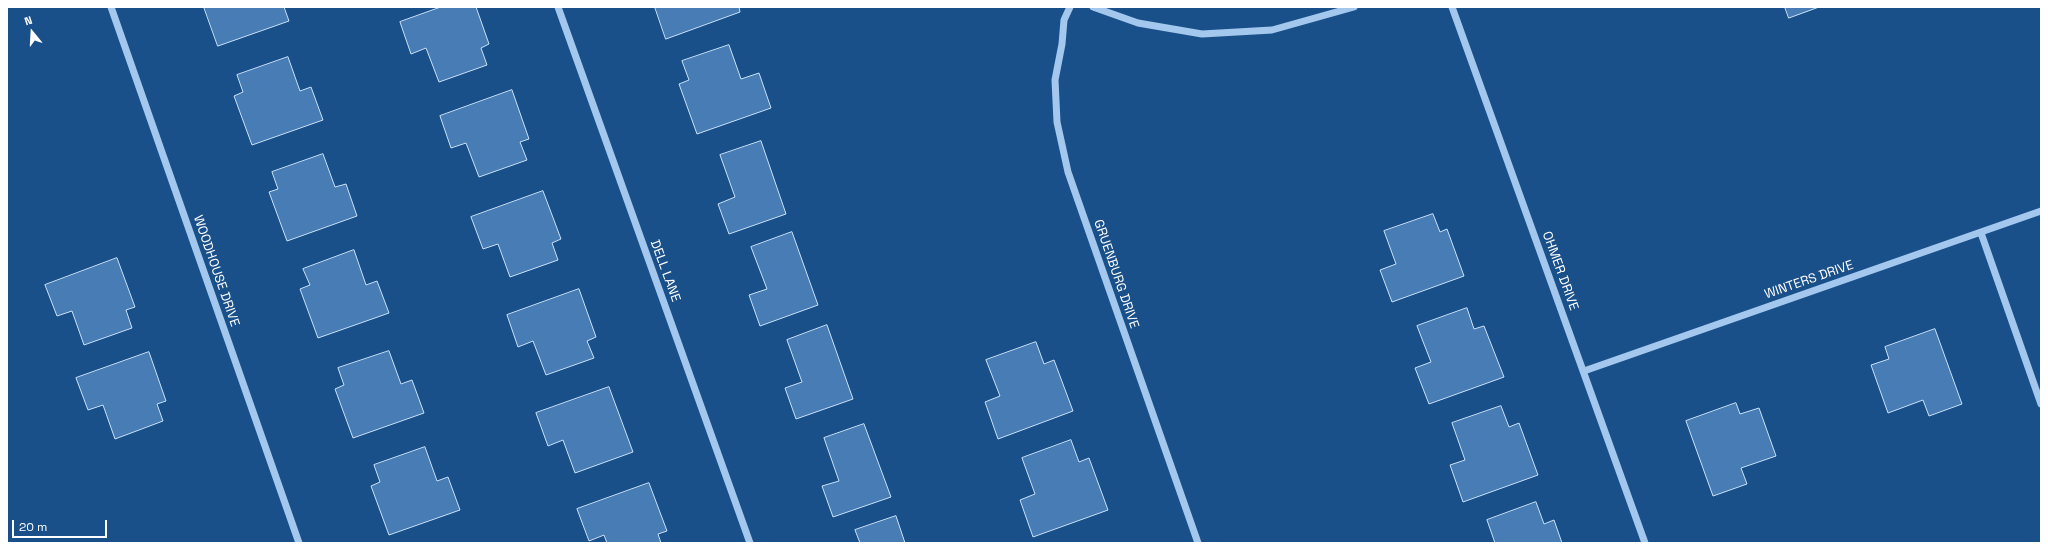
<!DOCTYPE html>
<style>
body{margin:0}
#map{position:relative;width:2048px;height:550px;overflow:hidden;background:#1a508a;font-family:"Space Grotesk",sans-serif}
canvas{display:block}
.frame{position:absolute;inset:0;border:8px solid #fff;pointer-events:none}
.north{position:absolute;left:12px;top:12px;width:40px;height:40px;-webkit-text-stroke:3px #1a508a;paint-order:stroke;rotate:342deg;font-size:11px;font-weight:700;line-height:16px;text-align:center;color:#fff}
.north::after{content:'';display:block;margin:auto;width:14px;height:18px;background:#fff;clip-path:polygon(50% 0,100% 100%,50% 72%,0 100%)}
.scale{position:absolute;left:12px;top:520px;width:95px;height:18px;box-sizing:border-box;border:2px solid #fff;border-top:0;padding-left:5px;font-size:12px;line-height:14px;white-space:nowrap;color:#fff;-webkit-text-stroke:3px #1a508a;paint-order:stroke}
</style>
<div id="map">
<canvas width="2048" height="550"></canvas>
<div class="frame"></div>
<div class="north">N</div>
<div class="scale">20 m</div>
</div>
<script>
const c = document.querySelector('canvas').getContext('2d');
c.lineJoin = 'round';
function fill(path, color) { c.fillStyle = color; c.fill(path, 'evenodd'); }
function stroke(path, color, width, dash) { c.strokeStyle = color; c.lineWidth = width; c.lineCap = dash ? 'butt' : 'round'; c.setLineDash(dash || []); c.stroke(path); }
function drawText(font, color, halo, rows, align = 'center') {
  c.font = font + ' "Space Grotesk",sans-serif'; c.lineWidth = 3.5; c.setLineDash([]); c.textBaseline = 'middle'; c.strokeStyle = halo; c.fillStyle = color; for (const [text, x, y, turn = 0] of rows) {
    c.save(); c.translate(x, y); c.rotate((+turn || 0) * Math.PI / 180); c.textAlign = isNaN(turn) ? turn : align; if (halo) c.strokeText(text, 0, 0); c.fillText(text, 0, 0); c.restore();
  }
}
const building = new Path2D(`
 M204,7H284L289,21L218,46Z
 M441,7H476L489,44L481,48L487,65L439,82L426,48L411,54L400,22Z
 M655,7H739L740,12L666,39Z
 M1785,7H1819L1789,18Z
 M729,45L741,79L759,73L771,108L697,134L679,84L689,80L682,61Z
 M288,57L300,91L311,87L323,120L252,145L234,96L243,92L237,75Z
 M512,90L529,139L520,142L527,160L479,177L466,143L451,148L440,116Z
 M761,141L786,214L729,234L718,204L735,197L720,155Z
 M323,154L335,187L346,184L357,216L287,241L269,192L278,189L272,172Z
 M543,191L561,239L552,243L558,260L510,277L498,244L483,249L471,217Z
 M1433,214L1440,232L1447,229L1464,276L1392,302L1380,270L1396,264L1384,231Z
 M792,232L818,305L760,326L749,295L767,289L751,247Z
 M354,250L366,285L377,281L389,313L318,338L300,289L310,285L303,269Z
 M117,258L135,307L126,310L132,328L84,345L72,311L57,316L45,285Z
 M579,289L596,337L587,341L594,358L546,375L533,341L518,347L507,315Z
 M1467,308L1474,329L1484,326L1504,377L1429,404L1415,368L1431,362L1417,326Z
 M827,325L853,399L796,419L785,388L802,382L787,340Z
 M1935,329L1962,404L1929,416L1923,400L1888,413L1871,365L1889,359L1885,347Z
 M1036,342L1044,364L1054,360L1073,411L998,439L985,402L1000,396L986,360Z
 M389,351L401,384L412,380L424,413L353,438L335,389L344,385L338,368Z
 M149,352L166,401L157,404L163,421L115,439L103,405L88,410L76,378Z
 M609,387L633,452L575,473L563,440L548,446L536,413Z
 M1736,403L1740,414L1759,408L1776,456L1741,468L1747,484L1713,496L1686,421Z
 M1501,406L1509,427L1519,423L1538,475L1463,502L1450,465L1465,460L1452,423Z
 M864,424L891,497L833,517L822,486L839,481L824,438Z
 M1071,440L1079,462L1089,458L1108,510L1033,537L1020,500L1035,494L1022,458Z
 M425,447L437,481L448,477L460,510L389,535L371,486L380,482L374,465Z
 M649,483L667,531L658,534L661,543H607L604,535L589,541L577,509Z
 M1536,502L1544,524L1554,520L1562,543H1495L1487,520Z
 M896,516L905,543H860L855,530Z`);
fill(building, '#477cb4');
stroke(building, '#c9e1f9', 1);
stroke(new Path2D(`
 M111,7L299,543
 M558,7L750,543
 M1070,7L1064,20L1062,44L1055,80L1057,122L1068,172L1198,543
 M1093,7L1138,23L1202,34L1272,30L1354,7
 M1452,7L1645,543
 M1981,233L2041,404
 M1584,371L2041,211`), '#a4c8ed', 7);
drawText('13px', '#fff', '#1a508a', [
 ["WOODHOUSE DRIVE",216,271,71],
 ["DELL LANE",665,271,70],
 ["OHMER DRIVE",1560,271,70],
 ["GRUENBURG DRIVE",1116,274,71],
 ["WINTERS DRIVE",1809,280,-19]
]);
</script>
